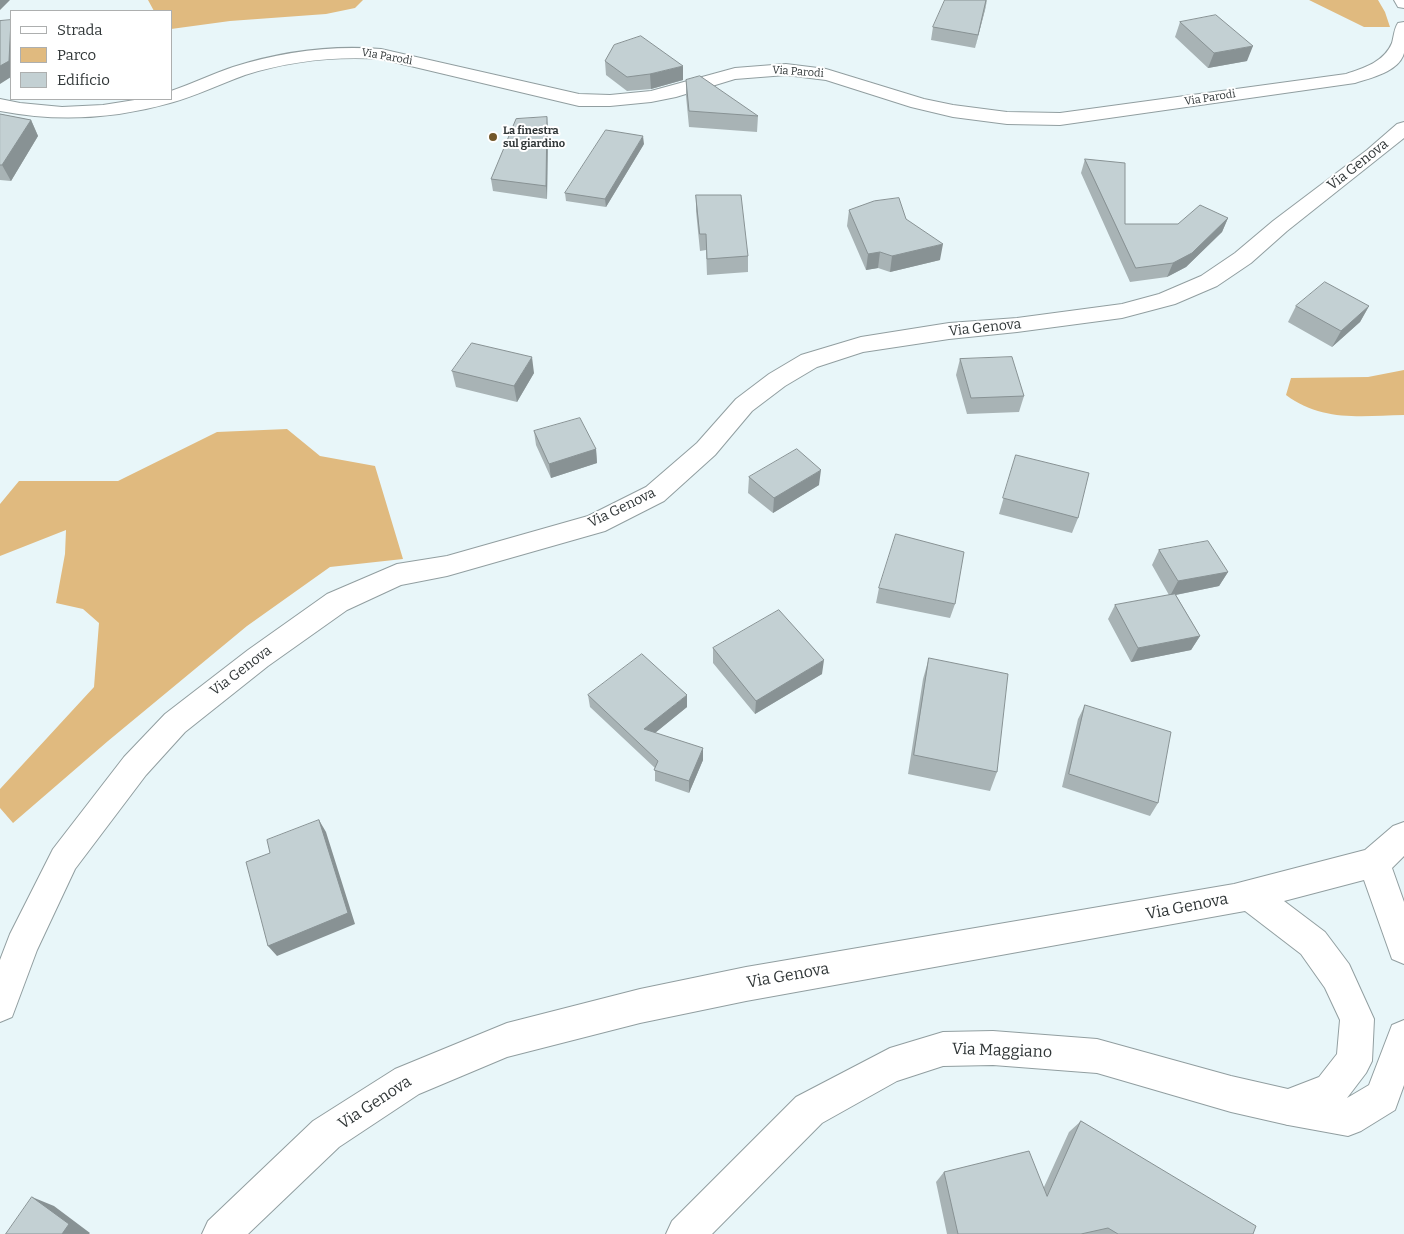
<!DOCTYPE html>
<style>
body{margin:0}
#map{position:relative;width:1404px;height:1234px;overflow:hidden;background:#e8f6f9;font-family:Bitter,serif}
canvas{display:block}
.legend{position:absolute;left:10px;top:10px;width:162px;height:90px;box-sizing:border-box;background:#fff;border:1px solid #adafaf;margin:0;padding:6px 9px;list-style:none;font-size:15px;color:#313738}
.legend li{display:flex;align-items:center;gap:10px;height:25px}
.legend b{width:25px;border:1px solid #adafaf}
</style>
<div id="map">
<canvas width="1404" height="1234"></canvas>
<ul class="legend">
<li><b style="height:6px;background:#fff"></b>Strada</li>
<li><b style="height:14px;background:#e0ba7f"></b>Parco</li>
<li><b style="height:14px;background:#c3d0d3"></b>Edificio</li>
</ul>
</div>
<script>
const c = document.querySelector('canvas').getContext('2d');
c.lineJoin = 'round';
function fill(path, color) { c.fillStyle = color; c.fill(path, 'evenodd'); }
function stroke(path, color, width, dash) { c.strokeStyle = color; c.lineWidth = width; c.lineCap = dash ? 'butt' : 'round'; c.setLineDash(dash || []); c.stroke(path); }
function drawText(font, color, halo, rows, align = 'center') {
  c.font = font + ' Bitter,serif'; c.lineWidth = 4; c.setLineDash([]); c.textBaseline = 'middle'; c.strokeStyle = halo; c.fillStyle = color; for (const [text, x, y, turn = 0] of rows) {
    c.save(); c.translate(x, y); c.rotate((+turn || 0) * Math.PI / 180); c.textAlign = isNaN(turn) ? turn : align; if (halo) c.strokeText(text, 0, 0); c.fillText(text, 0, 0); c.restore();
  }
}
fill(new Path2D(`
 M148,0H363L355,8L326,14L230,21L171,29V11H154Z
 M1309,0H1378L1385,12L1390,27H1364Z
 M1404,370V415C1361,416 1322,422 1286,395L1291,378L1368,377Z
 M287,429L320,456L375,466L403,559L330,567L247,626L108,741L13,823L0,808V789L94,687L99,623L83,609L56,603L65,554L66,530L0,556V504L19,481H118L217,432Z`), '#e0ba7f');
const minor = new Path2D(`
 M993,1031L1097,1039L1231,1076L1288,1089L1301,1094L1306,1107L1301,1120L1288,1125L1231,1112L1097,1073L993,1065L943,1066L897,1081L822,1123L712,1234H666L672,1221L796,1097L890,1048L943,1032Z`);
const tertiary = new Path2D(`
 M1394,0H1404V8L1398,7Z
 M1404,22C1404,31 1404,45 1404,53C1399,72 1370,78 1355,83L1060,125L1007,124L953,117L911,107L826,80L786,75L735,79L676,97L651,102L610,106H579L381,59C336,56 289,61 245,75C220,84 196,96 170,103C114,119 57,122 0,111V99L20,103L62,107L103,105L141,99H171V91C192,84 212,74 233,67C280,52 331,45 381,49L579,94L610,95L651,91L735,68L786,64L826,69L924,99L953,105L1007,112L1060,113L1346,74C1364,68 1384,62 1392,43C1394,36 1394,29 1398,23Z`);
const secondary = new Path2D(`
 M1404,122V138L1287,231L1251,263L1217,286L1175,304L1122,318L1017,332L949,339L863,352L817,367L785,386L752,411L715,455L664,501L605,531L447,576L401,585L347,610L268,666L185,732L146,775L75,869L37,950L12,1017L0,1022V960L10,934L53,849L124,757L165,714L248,650L327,594L397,564L447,556L588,516L646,487L697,443L736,399L769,374L801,355L861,337L949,323L1017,318L1122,304L1159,294L1201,276L1235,253L1273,221L1367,150L1397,124Z
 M1404,822V856L1392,868L1404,902V964L1392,959L1364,880L1284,901L1325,932L1349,964L1374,1019L1372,1061L1366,1073L1347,1098L1369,1085L1392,1025L1404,1020V1085L1395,1110L1361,1131L1348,1136L1288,1125L1275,1120L1270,1107L1275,1094L1319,1077L1337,1054L1340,1020L1325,988L1301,954L1245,911L746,1001L640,1023L507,1057L419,1094L339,1147L248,1234H202L208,1221L313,1121L395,1069L507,1023L640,989L746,967L1234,884L1365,850L1393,826Z`);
stroke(minor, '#919ea0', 2);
stroke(tertiary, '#919ea0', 2);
stroke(secondary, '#919ea0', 2);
fill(minor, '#fff');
fill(tertiary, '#fff');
fill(secondary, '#fff');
fill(new Path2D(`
 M987,0L975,48L931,40L933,27Z
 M1180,22L1247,61L1208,68L1175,37Z
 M605,61L683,80L651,89L627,91L606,75Z
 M686,80L758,116L757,132L689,127L686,96Z
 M0,114L31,120L38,136L11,181L0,180Z
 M548,129L547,199L493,191L491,179Z
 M644,144L606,207L566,201L565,193Z
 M1085,159L1125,224H1178L1228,218L1222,232L1186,267L1167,277L1130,282L1081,173Z
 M696,195L748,256V272L707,275L706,250L700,251L696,211Z
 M849,210L906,219L940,260L890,272L878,268L866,270L847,226Z
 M1296,306H1369L1360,322L1332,347L1288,322Z
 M960,359L1024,396L1019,412L967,414L956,375Z
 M452,371L534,373L517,402L456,387Z
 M534,431L596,449L597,463L551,478L536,445Z
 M1016,455L1078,518L1072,533L999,514Z
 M749,477L819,485L773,513L748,493Z
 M1159,550L1228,572L1219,586L1176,595L1200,636L1191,650L1131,662L1108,619L1115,605L1169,595L1152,565Z
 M879,588L955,604L950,618L876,603Z
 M713,648L822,674L755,714L713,663Z
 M929,658L997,772L990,791L908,774L923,679Z
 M588,695L687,707L655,733L703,760L689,793L655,781V768L590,707Z
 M1085,705L1158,803L1150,816L1062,787L1078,719Z
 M1081,1121L1253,1234H947L936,1182L944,1172L1044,1187L1069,1132Z`), '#a8b3b5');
fill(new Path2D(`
 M0,0H10L0,10Z
 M987,0L985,10L975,48L978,35Z
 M11,21V77L0,84V66Z
 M1253,46L1247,61L1208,68L1214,53Z
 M683,66V80L651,89L650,74Z
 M547,117L548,129L547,199L546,186Z
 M31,120L38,136L11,181L2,165Z
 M643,136L644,144L606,207L605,199Z
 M1228,218L1222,232L1186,267L1167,277L1173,263Z
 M943,244L940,260L890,272L892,256Z
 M880,252L878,268L866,270L868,254Z
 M1369,306L1360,322L1332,347L1341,331Z
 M532,357L534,373L517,402L514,386Z
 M596,449L597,463L551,478L549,464Z
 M821,470L819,485L773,513L774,498Z
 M1228,572L1219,586L1170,596L1178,581Z
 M1200,636L1191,650L1131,662L1138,648Z
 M824,660L822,674L755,714L756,701Z
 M687,695V707L645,741L644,729Z
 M703,748V760L689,793V781Z
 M319,820L326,832L355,924L277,956L268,946Z
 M32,1197L54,1206L90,1233L89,1234H62Z`), '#889294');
const building = new Path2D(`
 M945,0H986L978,35L933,27Z
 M1216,15L1253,46L1214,53L1180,22Z
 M11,20L9,61L0,66V21Z
 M641,36L683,66L650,74L627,77L605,61L614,45Z
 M700,76L758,116L689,111L686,80Z
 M0,114L31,120L2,165H0Z
 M547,117L546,186L491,179L516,119Z
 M606,130L643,136L605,199L565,193Z
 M1085,159L1125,163V224H1178L1200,205L1228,218L1192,253L1173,263L1136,268Z
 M696,195H741L748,256L707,259L706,234H700Z
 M899,198L906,219L943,244L892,256L880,252L868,254L849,210L874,201Z
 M1325,282L1369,306L1341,331L1296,306Z
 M472,343L532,357L514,386L452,371Z
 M1012,357L1024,396L971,398L960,359Z
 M580,418L596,449L549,464L534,431Z
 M797,449L821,470L774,498L749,477Z
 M1016,455L1089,473L1078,518L1003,498Z
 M896,534L964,552L955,604L879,588Z
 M1208,541L1228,572L1178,581L1159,550Z
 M1175,594L1200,636L1138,648L1115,605Z
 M779,610L824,660L756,701L713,648Z
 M642,654L687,695L644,729L703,748L689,781L654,770L658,761L588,695Z
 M929,658L1008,674L997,772L914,755Z
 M1085,705L1171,732L1158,803L1069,774Z
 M319,820L348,913L268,946L246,862L270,853L267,840Z
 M1081,1121L1256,1226L1253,1234H1118L1108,1228L1081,1234H958L944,1172L1029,1151L1047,1196Z
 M32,1197L69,1224L62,1234H6Z`);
fill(building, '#c3d0d3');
stroke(building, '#889294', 1);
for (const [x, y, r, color] of [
 [493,137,5,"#72572a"]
]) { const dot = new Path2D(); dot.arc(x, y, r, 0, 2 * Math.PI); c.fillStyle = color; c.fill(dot); stroke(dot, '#fff', 2); }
drawText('11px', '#313738', '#fff', [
 ["Via Parodi",387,57,10],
 ["Via Parodi",798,72,4],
 ["Via Parodi",1210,98,-9]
]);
drawText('bold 11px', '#313738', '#fff', [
 ["La finestra",503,131],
 ["sul giardino",503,144]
], 'left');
drawText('14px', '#313738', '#fff', [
 ["Via Genova",1358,165,-38],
 ["Via Genova",985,328,-6],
 ["Via Genova",622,508,-26],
 ["Via Genova",241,671,-37]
]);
drawText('16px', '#313738', '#fff', [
 ["Via Genova",1187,907,-11],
 ["Via Genova",788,976,-10],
 ["Via Maggiano",1002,1051,2],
 ["Via Genova",375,1103,-33]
]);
</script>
